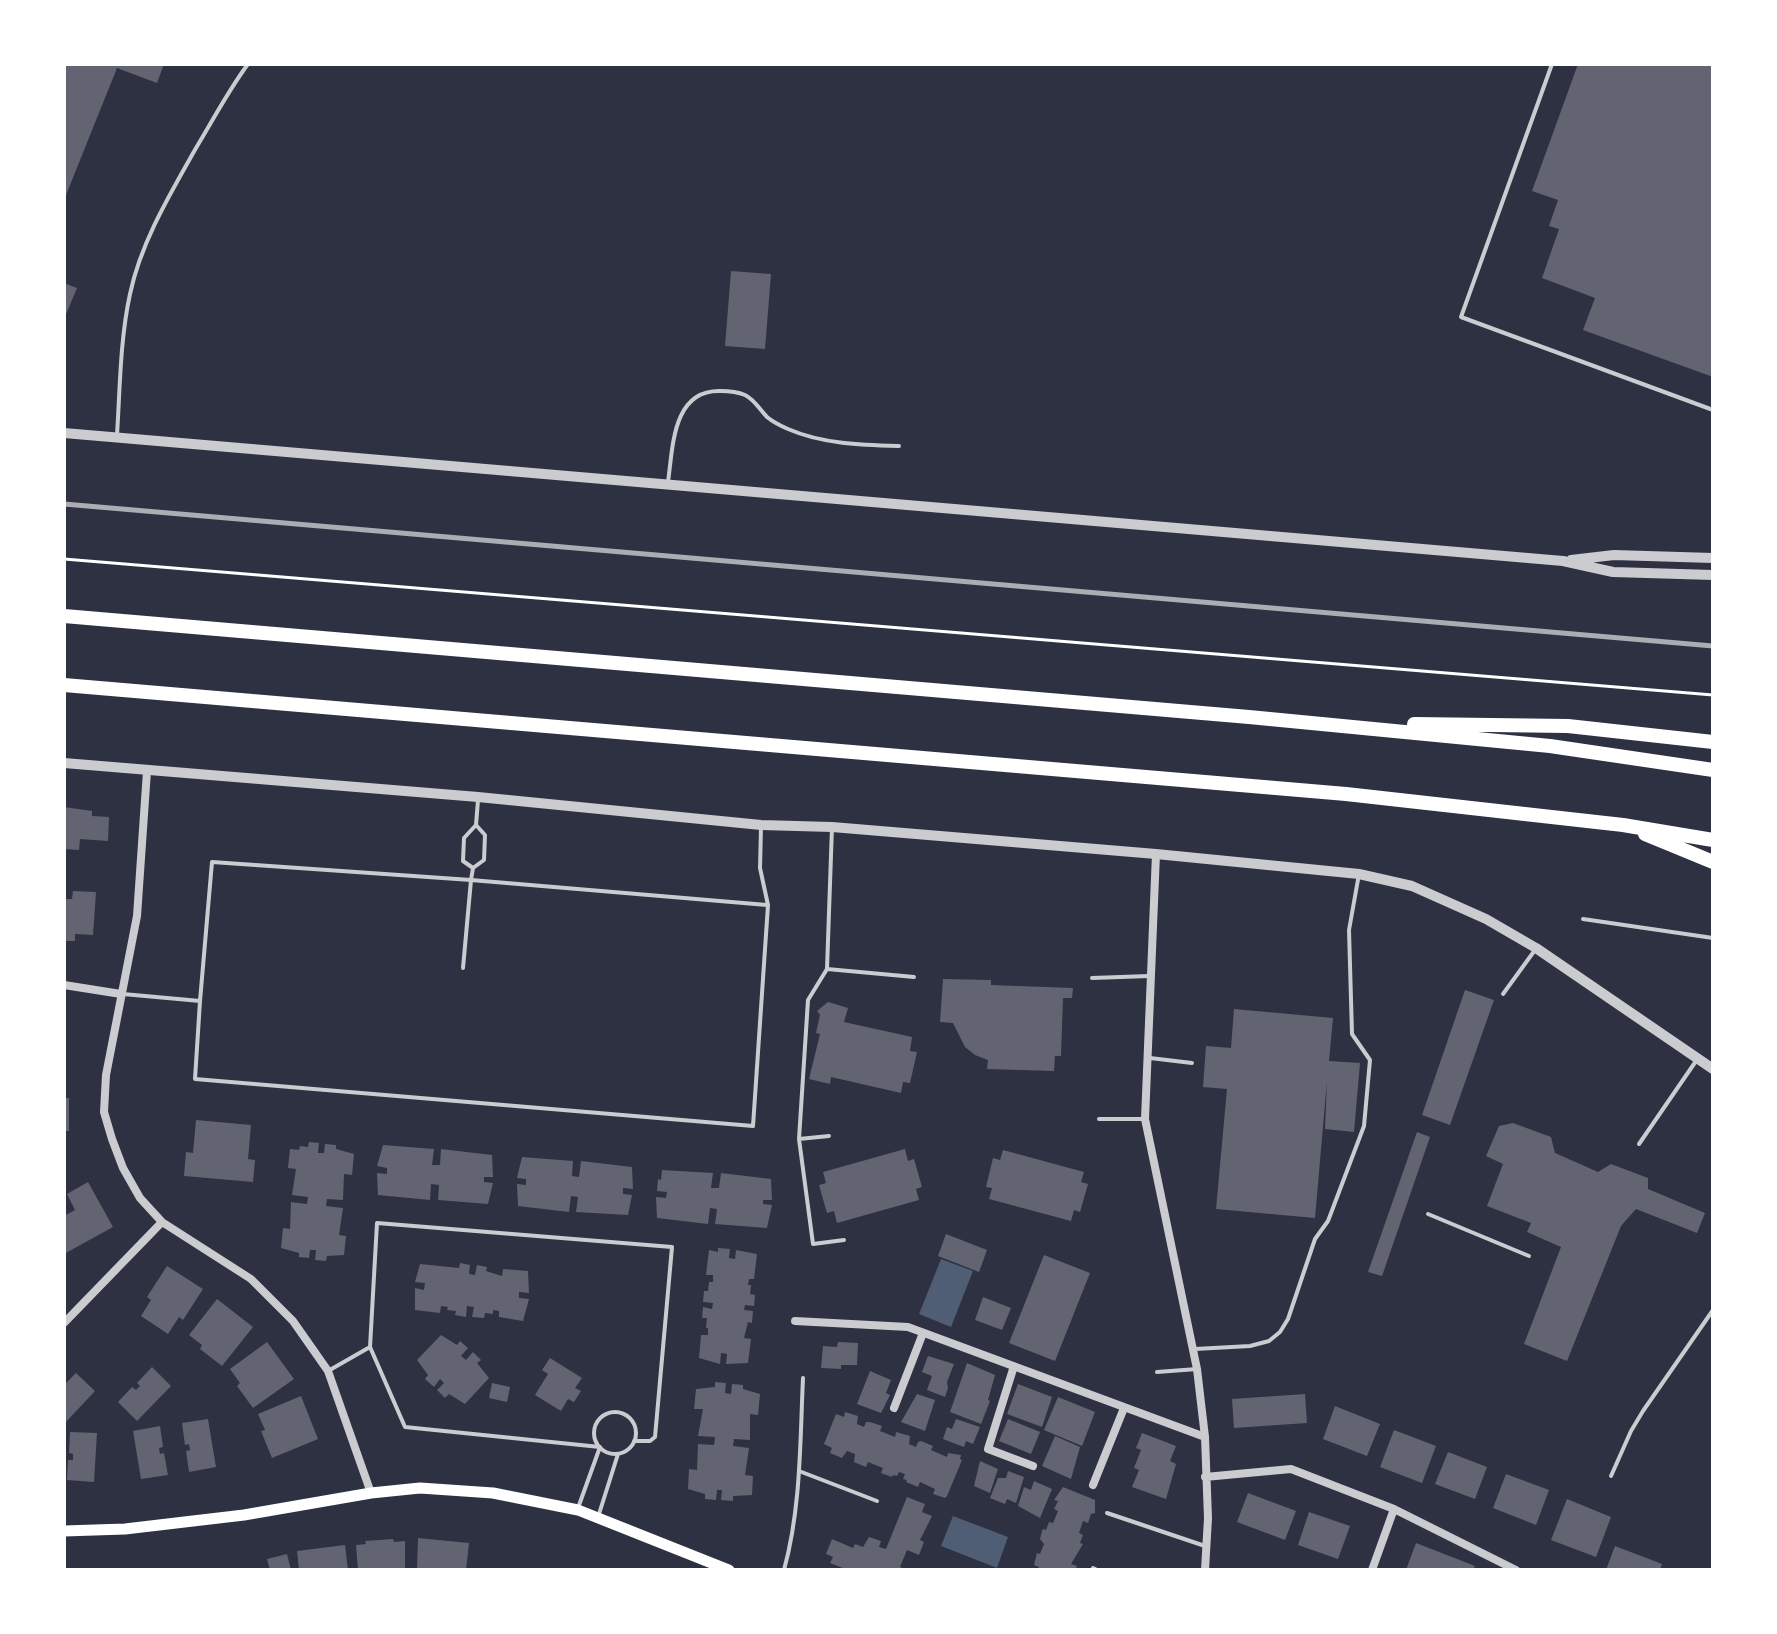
<!DOCTYPE html>
<style>
body{margin:0}
#map{position:relative;width:1777px;height:1634px;overflow:hidden;background:#2d3142;font-family:"Fira Sans",sans-serif}
canvas{display:block}
.frame{position:absolute;inset:0;border:66px solid #fff;pointer-events:none}
</style>
<div id="map">
<canvas width="1777" height="1634"></canvas>
<div class="frame"></div>
</div>
<script>
const c = document.querySelector('canvas').getContext('2d');
c.lineJoin = 'round';
function fill(path, color) { c.fillStyle = color; c.fill(path, 'evenodd'); }
function stroke(path, color, width, dash) { c.strokeStyle = color; c.lineWidth = width; c.lineCap = dash ? 'butt' : 'round'; c.setLineDash(dash || []); c.stroke(path); }
fill(new Path2D(`
 M941,1259L973,1271L951,1327L919,1314Z
 M953,1516L1008,1537L997,1568L941,1546Z`), '#4f5d75');
fill(new Path2D(`
 M64,64H164L157,83L117,68L64,200Z
 M1578,64H1713V377L1583,330L1595,298L1542,278L1559,229L1549,226L1558,200L1532,191Z
 M731,271L771,274L765,349L725,346Z
 M64,283L77,288L64,319Z
 M64,807L92,811V816L109,817L108,841L80,839L79,850L64,849Z
 M73,891L96,892L93,935L75,934V941H64V899H72Z
 M943,979L991,980V985L1073,988L1072,998H1063L1061,1056H1055L1054,1071L987,1069L988,1060L975,1055L965,1047L953,1023L940,1022Z
 M1465,990L1494,1000L1450,1125L1422,1115Z
 M828,1002L848,1008L844,1022L912,1037L910,1051L917,1052L910,1083L903,1082L901,1093L831,1077L830,1084L809,1079L820,1034L816,1033L820,1015L817,1011Z
 M1234,1009L1333,1018L1329,1061L1360,1063L1354,1132L1325,1129L1327,1081L1315,1218L1216,1209L1227,1089L1203,1087L1206,1046L1231,1048Z
 M64,1098H69V1131H64Z
 M196,1120L251,1125L248,1159L255,1160L253,1182L184,1176L186,1152L193,1153Z
 M1513,1123L1551,1137L1555,1153L1598,1172L1611,1164L1648,1178V1189L1705,1213L1697,1233L1636,1209L1621,1226L1567,1361L1524,1344L1561,1247L1527,1232L1531,1223L1487,1206L1503,1164L1486,1156L1499,1126Z
 M1417,1132L1430,1137L1382,1276L1368,1272Z
 M309,1142L319,1143L318,1153H324L325,1144L336,1145V1149L354,1154L352,1175L344,1174L343,1200L327,1199L326,1206L343,1208L339,1235L346,1236L344,1255L327,1256L326,1261L315,1260L316,1250H310L309,1258L299,1257V1253L281,1248L283,1228L290,1229L291,1202L307,1204L308,1197L292,1195L296,1169L288,1168L290,1149L299,1150L300,1146L308,1147Z
 M383,1145L434,1149L432,1165H440L441,1149L492,1155L493,1177H484V1182L493,1183L488,1204L438,1200L439,1185L431,1184L430,1200L378,1195L377,1173L387,1174V1168L377,1166Z
 M905,1149L908,1161L914,1159L922,1187L916,1189L919,1200L837,1223L834,1211L827,1213L819,1185L826,1183L823,1172Z
 M1003,1150L1084,1172L1081,1182L1088,1184L1080,1212L1074,1210L1071,1221L989,1199L992,1188L986,1187L993,1158L1000,1160Z
 M522,1157L573,1161L572,1176L579,1177L581,1161L632,1167L633,1189L623,1188V1194L632,1195L628,1215L576,1212L578,1197L571,1196L569,1212L518,1206L517,1184L526,1185V1179L517,1178Z
 M662,1170L713,1173L711,1188H719L721,1173L771,1179L772,1200H763V1204L772,1205L767,1228L715,1224L717,1209L710,1208L708,1224L657,1218L656,1197L666,1198L667,1192L657,1191L658,1179L661,1180Z
 M88,1182L113,1227L64,1254V1216L75,1210L67,1194Z
 M946,1234L987,1250L979,1272L938,1256Z
 M718,1248L730,1249L729,1258L735,1259L736,1250L757,1254L754,1279H749L748,1285H751L750,1294L755,1295L754,1306L745,1305L744,1310L753,1311L752,1323L748,1322L744,1338L751,1339L748,1363L726,1364L727,1354L721,1353L720,1364L699,1358L701,1335H708V1328H706L707,1318H702L703,1307L712,1309L713,1303L703,1302L704,1291H708L709,1282H713V1275H706L709,1250L718,1252Z
 M1044,1255L1090,1273L1055,1361L1009,1343Z
 M460,1263L470,1265L469,1274L475,1275L477,1265L487,1267L486,1271L502,1276L503,1269L528,1271L529,1293L519,1292V1298L529,1299L523,1321L499,1317V1311L493,1310V1314L485,1313L484,1318L472,1317L474,1307L467,1306L466,1317L455,1315L456,1311L447,1310L448,1307L441,1306L440,1313L415,1310V1288L424,1290L425,1283L415,1282L420,1264L459,1268Z
 M167,1266L203,1289L183,1320L179,1317L168,1334L141,1316L151,1300L147,1297Z
 M983,1297L1011,1308L1002,1330L975,1320Z
 M217,1299L253,1327L222,1366L200,1349L202,1345L189,1335Z
 M441,1335L457,1345L460,1341L468,1348L461,1356L466,1360L473,1352L481,1360L477,1363L489,1378L465,1404L449,1394L445,1398L437,1390L444,1383L440,1379L434,1387L425,1379L428,1375L417,1360Z
 M267,1342L294,1379L253,1408L237,1386L240,1383L230,1369Z
 M838,1342L858,1343L857,1365H841V1369L821,1368L823,1346L837,1347Z
 M928,1356L954,1364L947,1382L948,1388L945,1397L927,1390L932,1376L922,1372Z
 M550,1358L582,1378L575,1388L581,1391L574,1402L568,1399L561,1411L535,1395L548,1374L542,1370Z
 M967,1363L995,1375L988,1400L990,1401L981,1424L950,1412Z
 M152,1367L171,1386L137,1421L118,1402L132,1387L136,1390L140,1386L137,1383Z
 M870,1371L891,1380L886,1393L890,1395L881,1413L857,1404Z
 M76,1373L95,1391L64,1424V1385Z
 M715,1382L726,1383L725,1393L731,1394L732,1384L743,1385V1389L760,1394L758,1415L750,1414V1440L734,1439L733,1446L749,1448L745,1475L753,1476L752,1495L733,1496V1501L721,1500L722,1490H717L716,1500L705,1499V1494L688,1489L689,1469L697,1470L698,1444L714,1445L715,1437L698,1436L703,1409H694L696,1389L715,1387Z
 M492,1383L510,1387L507,1402L489,1398Z
 M1018,1384L1052,1397L1042,1427L1007,1414Z
 M917,1394L935,1400L925,1431L901,1422Z
 M1305,1394L1307,1423L1234,1428L1232,1399Z
 M301,1396L318,1439L272,1458L261,1431L265,1430L258,1414Z
 M1058,1397L1095,1412L1082,1446L1044,1430Z
 M1335,1406L1380,1424L1367,1456L1323,1439Z
 M845,1412L858,1416L857,1424L864,1427L866,1422H870L882,1426L880,1431L895,1437L896,1432L910,1436L909,1444L916,1447L918,1442L921,1441L933,1446L931,1450L947,1457L948,1453L961,1455L960,1459L962,1460L947,1496L945,1498L933,1494L935,1489L920,1482L918,1487L906,1482L907,1480L903,1479L905,1474L899,1472L897,1476L893,1475L892,1477L881,1473L883,1468L868,1462L866,1467L854,1462L855,1454L847,1451L842,1458L830,1453L832,1448L824,1444L836,1414L844,1417Z
 M208,1419L216,1467L189,1472L186,1451L190,1450L189,1444L185,1445L182,1423Z
 M956,1419L980,1427L973,1444L966,1441L964,1447L943,1439L947,1427L952,1429Z
 M1008,1419L1040,1432L1031,1454L999,1441Z
 M160,1426L163,1447L159,1448L160,1454L164,1453L168,1475L141,1479L133,1431Z
 M1394,1430L1436,1446L1422,1483L1380,1467Z
 M70,1432L97,1433L94,1482L67,1480L68,1460H73V1454L69,1453Z
 M1142,1433L1176,1446L1170,1461L1176,1464L1166,1499L1132,1487L1139,1470L1134,1468L1141,1450L1136,1448Z
 M1055,1436L1080,1447L1071,1479L1042,1466Z
 M1448,1452L1487,1467L1475,1499L1435,1484Z
 M980,1461L998,1469L990,1493L974,1486Z
 M1008,1471L1024,1477L1016,1503L1007,1499L1005,1504L990,1498L998,1478H1006Z
 M1506,1474L1549,1490L1536,1525L1493,1508Z
 M1034,1481L1052,1489L1040,1518L1018,1506L1024,1487L1031,1490Z
 M1063,1487L1095,1500V1513L1091,1514L1088,1523L1083,1521L1079,1533L1083,1535L1080,1543L1083,1544L1071,1564L1077,1566L1075,1570H1037L1039,1567L1034,1565L1037,1553L1040,1554L1044,1544L1040,1539L1042,1531L1043,1529L1046,1530L1049,1522L1053,1523L1058,1511L1054,1509L1058,1501L1054,1500Z
 M1248,1493L1296,1511L1285,1540L1237,1522Z
 M907,1497L925,1504L922,1512L932,1516L920,1540L924,1542L919,1555L907,1550L900,1567L907,1570H848L830,1563L833,1557L826,1554L832,1539L853,1548L855,1544L863,1547L869,1537L881,1541L879,1547L886,1549Z
 M1567,1499L1611,1517L1596,1557L1551,1540Z
 M1309,1512L1350,1526L1338,1559L1298,1545Z
 M418,1538L469,1543L466,1570H417Z
 M393,1539L394,1542L405,1541V1570H358L356,1545L366,1544L365,1541Z
 M1416,1543L1475,1566L1473,1570H1406Z
 M345,1545L348,1570H299L297,1551Z
 M1615,1546L1662,1564L1660,1570H1606Z
 M287,1554L291,1570H270L267,1559Z`), '#626471');
stroke(new Path2D(`
 M64,559L1713,695`), '#fff', 3);
stroke(new Path2D(`
 M1552,64L1461,317L1713,410
 M117,435C120,389 120,340 130,294C141,242 170,194 196,148C213,120 228,91 248,64
 M668,482C673,448 672,390 720,391C728,391 738,392 745,395C755,400 759,409 767,417C773,422 781,426 788,429C822,444 863,445 899,446
 M832,827L827,969L914,977
 M473,868L463,861L464,838L476,825L478,800
 M1583,919L1713,938
 M463,968L471,880L767,905
 M827,969L808,1000L799,1139L829,1136
 M1092,978L1149,976
 M123,994L200,1001L195,1079L753,1126L768,905L760,868L761,827
 M1503,994L1535,950
 M200,1001L212,862L471,880L473,868L484,860L485,835L476,825
 M1150,1058L1192,1063
 M1099,1119H1145
 M799,1139L813,1244L844,1240
 M1639,1144L1696,1061
 M1428,1214L1529,1256
 M1195,1349L1250,1346L1269,1341L1280,1332L1288,1319L1315,1239L1328,1221L1364,1126L1370,1060L1352,1034L1349,930L1359,874
 M328,1371L370,1347
 M1157,1372L1197,1369
 M594 1433a21 21 0 1 1 42 0a21 21 0 1 1-42 0Z
 M799,1471L877,1501
 M1611,1476L1631,1431L1643,1411L1713,1310
 M578,1508L600,1447L405,1427L370,1347L377,1223L672,1247L655,1437L650,1441H634
 M1107,1513L1205,1546
 M599,1514L618,1454
 M1093,1568L1097,1570
 M784,1570C801,1508 800,1442 803,1378
 M1703,1570H1708`), '#caccd0', 4);
stroke(new Path2D(`
 M147,771L137,916L106,1075L104,1112L112,1139L123,1168L140,1198L162,1222L251,1279L293,1321L328,1371L371,1493
 M1156,854L1145,1119L1197,1369L1205,1437L1208,1518L1205,1570
 M64,985L121,994
 M795,1321L908,1327L1205,1437
 M64,1323L162,1222
 M1014,1366L988,1449L1033,1466
 M894,1408L923,1333
 M1205,1477L1291,1469L1394,1509L1516,1570
 M1093,1485L1124,1408
 M1372,1570L1394,1509`), '#caccd0', 8);
stroke(new Path2D(`
 M64,433L1563,561L1613,572L1713,575
 M1571,560L1614,555L1713,558
 M64,763L478,797L761,825L832,827L1156,854L1359,874L1412,886L1486,919L1536,948L1713,1069`), '#caccd0', 10);
stroke(new Path2D(`
 M64,1531L125,1529L244,1515L371,1493L420,1488L493,1493L578,1510L729,1570`), '#fff', 11);
stroke(new Path2D(`
 M64,616L1249,717L1550,746L1713,770
 M64,685L1346,794L1623,825L1713,840
 M1414,724L1568,726L1713,742
 M1645,834L1713,862`), '#fff', 14);
stroke(new Path2D(`
 M64,504L1713,646`), '#abadb3', 5);
</script>
